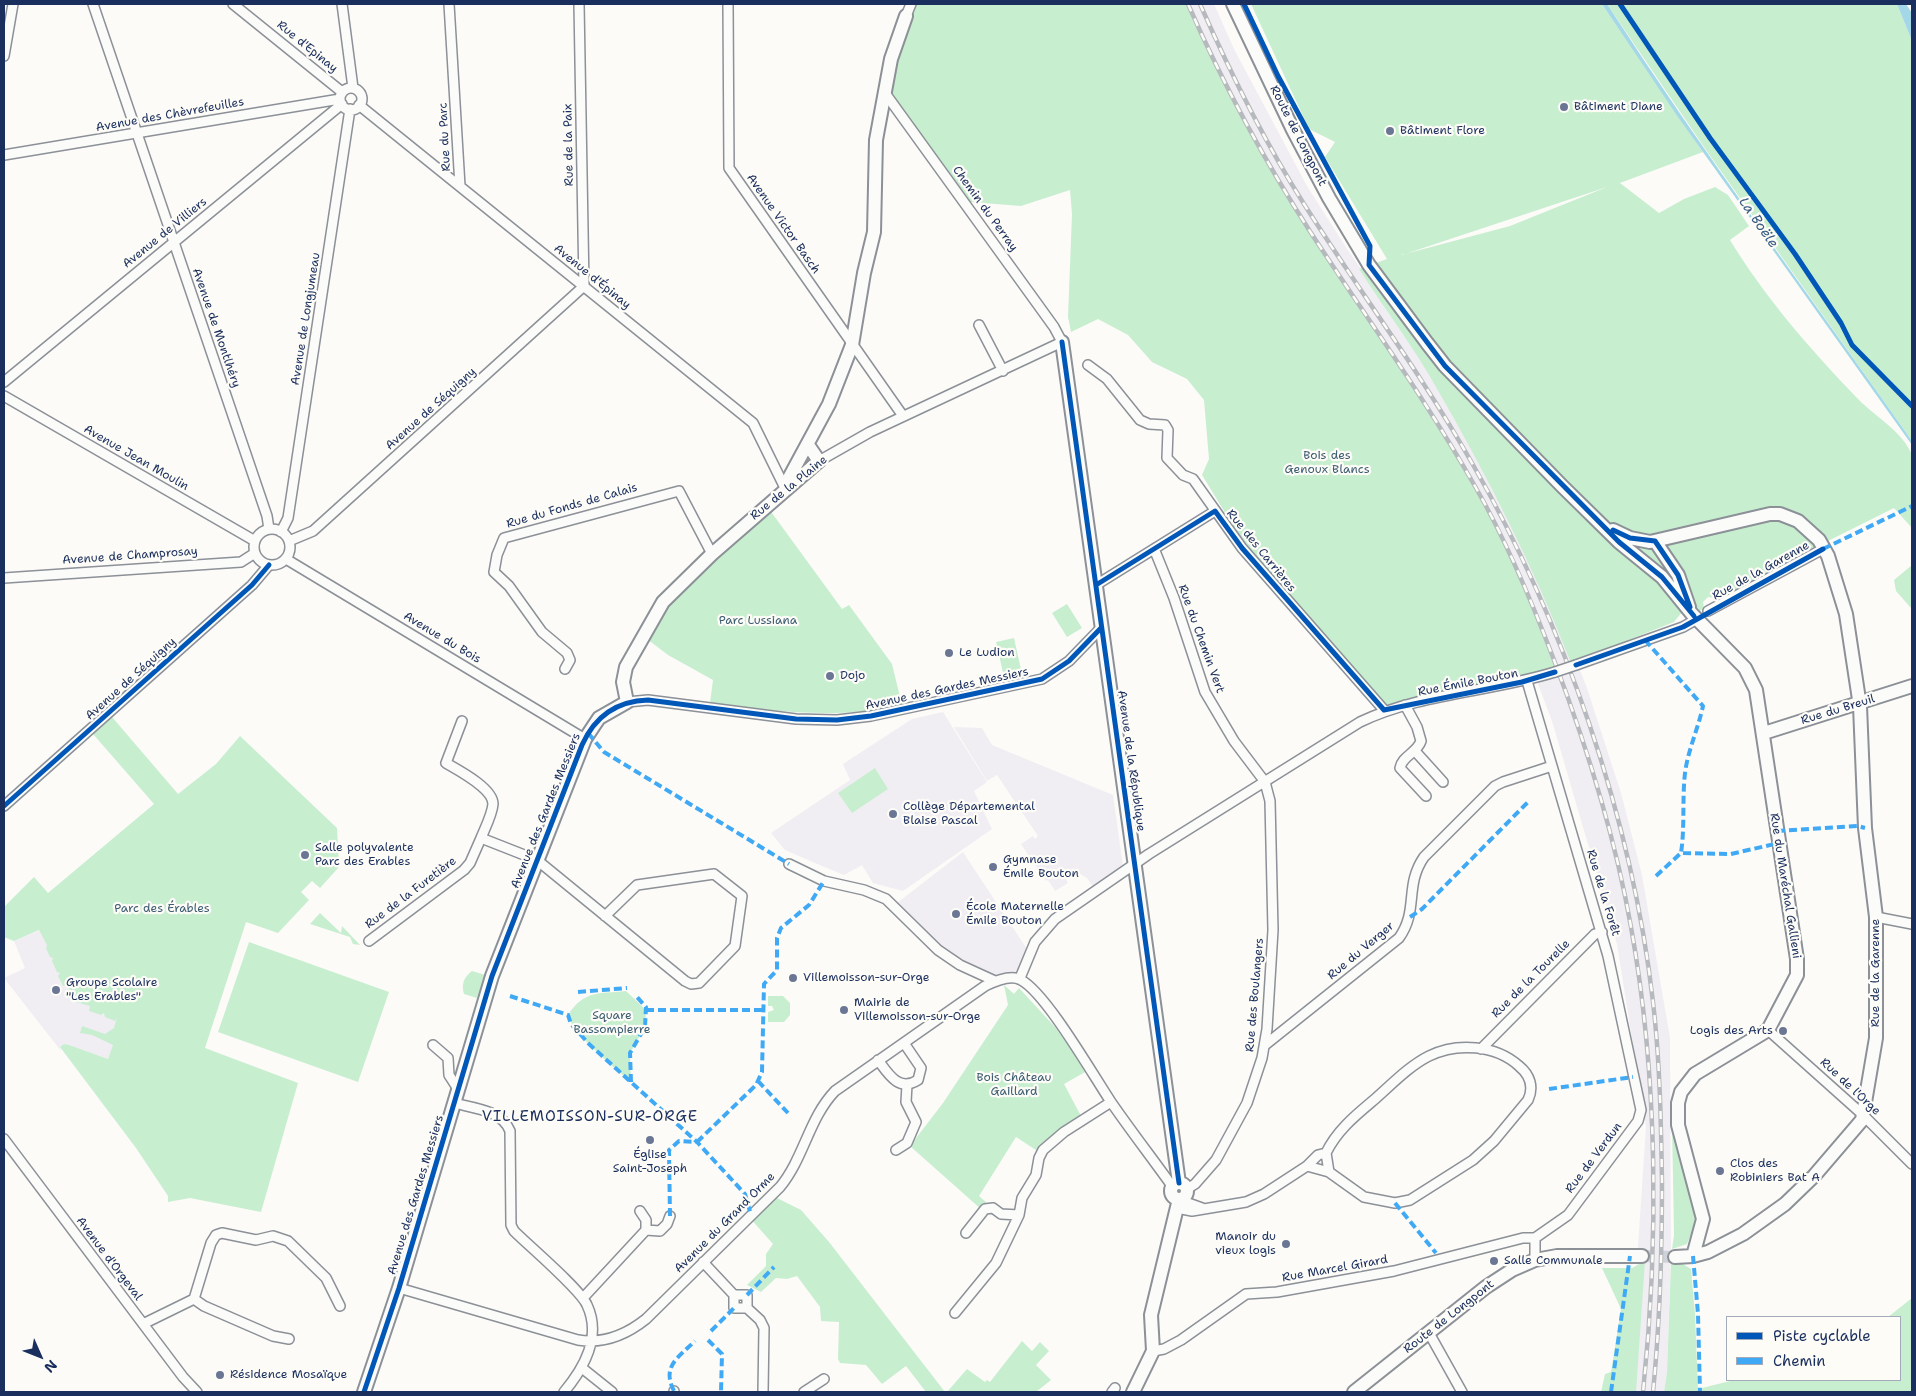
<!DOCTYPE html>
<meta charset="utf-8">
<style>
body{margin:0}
#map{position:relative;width:1916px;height:1396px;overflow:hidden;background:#fcfbf8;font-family:"Shantell Sans",sans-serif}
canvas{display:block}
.frame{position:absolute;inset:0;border:5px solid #1b2f5e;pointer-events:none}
.legend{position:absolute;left:1726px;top:1316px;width:175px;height:65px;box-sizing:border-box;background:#fdfcf7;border:1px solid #a3aaba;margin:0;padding:6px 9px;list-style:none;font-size:15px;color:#1b2f5e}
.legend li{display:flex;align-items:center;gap:10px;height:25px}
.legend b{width:25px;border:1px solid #a3aaba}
.north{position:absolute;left:15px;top:1331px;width:50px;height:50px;-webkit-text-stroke:4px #fdfcf7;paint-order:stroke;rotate:134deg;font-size:14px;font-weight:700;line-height:20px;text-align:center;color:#1b2f5e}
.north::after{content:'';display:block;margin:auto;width:18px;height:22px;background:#1b2f5e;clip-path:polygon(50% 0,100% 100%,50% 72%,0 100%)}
</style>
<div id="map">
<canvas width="1916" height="1396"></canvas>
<div class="frame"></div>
<ul class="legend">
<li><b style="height:6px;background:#0057b8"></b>Piste cyclable</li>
<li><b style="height:6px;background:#3fa9f5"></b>Chemin</li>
</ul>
<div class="north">N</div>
</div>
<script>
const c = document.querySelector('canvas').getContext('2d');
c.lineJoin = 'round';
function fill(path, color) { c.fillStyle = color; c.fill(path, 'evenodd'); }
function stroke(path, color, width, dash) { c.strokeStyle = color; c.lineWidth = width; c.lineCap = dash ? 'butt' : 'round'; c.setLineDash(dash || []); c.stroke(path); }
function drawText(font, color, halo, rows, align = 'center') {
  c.font = font + ' "Shantell Sans",sans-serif'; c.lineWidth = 4.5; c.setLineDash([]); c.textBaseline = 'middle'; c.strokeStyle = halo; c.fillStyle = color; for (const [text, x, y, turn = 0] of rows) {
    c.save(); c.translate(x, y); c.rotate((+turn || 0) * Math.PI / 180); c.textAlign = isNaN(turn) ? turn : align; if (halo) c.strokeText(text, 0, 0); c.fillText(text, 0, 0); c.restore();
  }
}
fill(new Path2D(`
 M1173,4H1214L1234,49L1307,186L1347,249L1414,345L1467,431L1550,593L1587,688L1621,793L1642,875L1670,1038L1671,1251L1667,1372L1664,1392H1622L1636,1276L1646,1127L1617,944L1552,721L1511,613Z
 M943,712L987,782L974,791L992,829L903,891L873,883L862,865L844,875L822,866L785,850L771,833L850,780L843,764L912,719Z
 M954,727L982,728L992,745L1113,795L1123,866L1093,887L1087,878L1077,872L1066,879L1068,883L1055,891L1048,880L1046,881L1021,844L1033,836L1035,839L1038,836L997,775L987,781Z
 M963,852L1027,949L1016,974L1001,977L973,968L942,949L897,903Z
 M45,928L132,1010L108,1059L64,1044L60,1047L61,1051L4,978L25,968L14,941Z`), '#f1eef3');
fill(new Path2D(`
 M914,4H1188C1213,60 1240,115 1271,168C1325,261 1389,347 1447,438C1492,510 1528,590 1556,670L1384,710L1246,547L1202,475L1209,459L1204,400L1187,379L1152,362L1128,335L1098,319L1071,332L1068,317L1072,214L1070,190L1021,206L970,202L891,94L898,58Z
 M1251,4H1602L1703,152L1620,183L1659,213L1684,199L1715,187L1728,195L1749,226L1730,240C1766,299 1811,350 1859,400C1876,417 1903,432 1912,455C1915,464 1912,514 1912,528L1894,508L1828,541L1824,538L1813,550L1721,599L1708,597L1703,602L1704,608L1697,613L1692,606L1682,612L1674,622L1571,663C1533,566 1488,477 1436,387C1413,346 1384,308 1359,269L1387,259L1325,157L1335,142L1309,129ZM1607,187L1510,226L1401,255H1402Z
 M1607,4H1897L1912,41V441L1706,150Z
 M769,509L842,609L849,605L892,664L902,705C832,720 779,711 710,703L713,680L668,655L647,639L676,595Z
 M1912,565V608H1911L1896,591L1894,580Z
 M1067,604L1082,628L1067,637L1052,613Z
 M1014,638L1022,674L1004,677L996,642Z
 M112,717L178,794L216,764L240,736L337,828L339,867L320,888L312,881L301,892L309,900L278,933L246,922L205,1048L298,1083L261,1212L190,1198L168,1202V1196L136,1148L60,1047L64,1044L69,1045L108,1059L113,1045L92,1035L80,1033L82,1026L105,1034L114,1028L117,1017L115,1021L105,1017L104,1013L101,1015L89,1011L90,1006L76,1002L77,997H71L68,986H63L58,976L60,973L57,972L52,961L53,958L50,957L46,948L47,945L39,930L14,941L4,937V907L34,877L48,893L154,804L93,734Z
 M875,768L888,789L852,813L838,793Z
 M320,913L341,933L342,926L360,945L353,944L350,937L310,924Z
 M249,942L389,992L358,1082L218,1032Z
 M472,971L485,975L477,998L464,994C461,984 464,977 472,971Z
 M1004,985L1014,994L1019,988L1055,1027L1087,1071L1064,1084L1081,1116L1039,1152L1016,1137L979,1196L987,1203L982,1210L910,1146L943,1103L1008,1005Z
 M626,991L646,1010L645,1027L630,1053L631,1082C616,1069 571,1032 568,1015C584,990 599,994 626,991Z
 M768,996H783L790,1003V1015L784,1022H768V1012L774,1010L772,1006H768Z
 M1672,1124L1698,1218L1687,1244L1672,1249L1674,1235Z
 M771,1195L801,1210L829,1242L945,1392H926L906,1366L882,1384L866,1365L840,1363L838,1359L839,1322L821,1321L820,1307L797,1276L787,1279L776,1278L761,1292L747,1285L766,1266V1254L773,1244L749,1217Z
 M1645,1261L1636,1392H1601L1605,1374L1611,1372L1621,1309L1602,1268H1632Z
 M1671,1261H1678L1691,1269L1695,1314L1698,1389L1734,1380H1900V1317H1888L1912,1298V1392H1664L1667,1372Z
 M1022,1341L1032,1351L1040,1342L1049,1351L1036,1365L1051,1380L1036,1392H947L967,1369L985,1382L987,1380L990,1382Z`), '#c8eed0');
fill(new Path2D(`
 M1602,4H1607C1703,153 1810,296 1912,441V445L1678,117Z
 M1897,4H1906L1912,13V41Z`), '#a4d7e7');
stroke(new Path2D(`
 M1642,1256L1675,1257`), '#cfd2d9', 12, [12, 6]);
const street = new Path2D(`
 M93,4L267,516L269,529
 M233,4L342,92
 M342,4L353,88
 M449,4L460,186
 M728,4L729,168L903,416
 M906,16L911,4
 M4,56L13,4
 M340 99a11 11 0 1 1 22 0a11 11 0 1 1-22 0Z
 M359,105L753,423L785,488
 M4,155L340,99
 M979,325L1003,371
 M1088,365L1107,379L1140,420L1149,424L1165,425L1168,430L1167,458L1183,475L1193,479L1242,548L1384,710
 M4,382L342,104
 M4,396L255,541
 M819,461L870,432L1062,342L1054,327L885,93
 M254 547a18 18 0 1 1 36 0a18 18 0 1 1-36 0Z
 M281,532L288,518L350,109
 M289,541L313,531L584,286L579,4
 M1155,551L1174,598L1205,692L1234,741L1265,782L1270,801L1273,930L1267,1029L1262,1058L1247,1103L1216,1160L1195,1184L1187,1189
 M286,559L585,739
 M4,578L241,562L255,553
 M1096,585L1215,511
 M1708,611L1823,549
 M1576,665L1683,627L1697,619
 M565,669L570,660L567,653L542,632L509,586L494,572L497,555L504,538L679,491L712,554
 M1527,681L1608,956L1641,1110L1638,1121L1568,1215L1535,1238
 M627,702L648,700L796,719L837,720L871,716L1042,679L1069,661L1101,628
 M1405,705L1417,727L1421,741C1417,753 1402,756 1400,768L1426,796
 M462,721L446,763C458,770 493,788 493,804C492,815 485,828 481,838
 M1415,751L1443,782
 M4,806L252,585L269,565
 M789,864L824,881L864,890L886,899L938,950L960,965L995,981
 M1876,917L1912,924
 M369,941L464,870L470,863L481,838L537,860L685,981L691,984L699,983L735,946L742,896L714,874L637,885L605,916
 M1020,978L1035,942L1055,919L1149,854L1360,722C1420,693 1491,692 1555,672
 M1768,1030L1862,1114L1912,1164
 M433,1045L448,1058L449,1075L458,1089
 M1265,1045L1399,938C1419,910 1404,886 1424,857L1495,786L1503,782L1552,766
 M1481,1049L1595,934L1602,932
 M878,1060C889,1075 899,1092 918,1080L921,1068L904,1043
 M454,1103C473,1108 502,1110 510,1131L511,1225L514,1231C529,1246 580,1289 587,1305C602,1337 584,1368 564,1392
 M4,1139L183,1377L197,1392
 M896,1150L907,1143L916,1122L906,1102L907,1085
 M1307,1166L1318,1155L1326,1153
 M1182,1198L1188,1203L1202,1208
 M1177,1208L1192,1211L1246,1202L1264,1194L1307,1166L1329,1172L1364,1197L1395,1203L1410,1200L1473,1160L1494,1141L1528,1100C1534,1087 1530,1075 1519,1066C1496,1045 1457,1042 1429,1056C1409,1066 1391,1085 1375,1099C1356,1115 1337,1130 1326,1153L1329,1172
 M646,1230L660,1231L667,1224L670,1216
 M966,1233L985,1209L993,1208L1001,1214L1019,1215
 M1535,1238V1260
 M703,1262L734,1295
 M399,1288L578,1340C603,1344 626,1335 646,1319L780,1187C804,1158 809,1118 835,1091L985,986C995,981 1011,974 1021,980C1046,993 1093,1075 1111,1102C1131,1131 1152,1158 1172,1186
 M734,1295H747V1308H734Z
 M583,1298L646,1230V1220L640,1211
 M194,1299L204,1306L273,1336L289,1339
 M747,1308L760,1320L764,1328L763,1392
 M955,1313L996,1263L1019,1215L1022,1198L1036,1175L1039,1158L1043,1150L1064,1132L1111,1102
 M143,1324L194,1299L211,1243L216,1235L222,1233L256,1240L273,1236L288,1241L326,1278L340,1306
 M1429,1333L1462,1392
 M1153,1351L1164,1349L1181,1340L1246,1294L1277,1292L1394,1271L1523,1238H1535
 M582,1368L612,1392
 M674,1391V1392
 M804,1392L824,1379
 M1112,1392L1115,1388`);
const secondary = new Path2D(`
 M1233,4L1293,130L1329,198L1369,265L1427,343L1445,366L1562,486L1619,542L1662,577L1692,614L1745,668L1756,690L1797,959V975L1768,1030L1695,1074L1681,1092L1678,1103V1125L1703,1219L1693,1256
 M1062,342L1179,1183
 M793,482L789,478L829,404L852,345L864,273L874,232L876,140L891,59L906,16
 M1613,530L1630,538L1650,542L1770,514H1780L1798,521L1819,540L1828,556L1846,614L1860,706L1865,828L1876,917V1038L1862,1120L1814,1176L1785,1204L1743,1234L1708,1252L1693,1256L1675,1257
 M1655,541L1678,575L1689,607
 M1764,733L1912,686
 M1171 1191a8 8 0 1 1 16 0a8 8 0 1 1-16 0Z
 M364,1392L399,1288L492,976L585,739L599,718L627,702L623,682L626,667L663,602L712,554L819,461L808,445
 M1133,1392L1153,1351L1151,1315L1179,1199
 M1354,1392L1486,1287L1512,1270L1535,1260L1557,1256H1642`);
stroke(street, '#8c9097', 12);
stroke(secondary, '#8c9097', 16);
stroke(street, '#fbfbf9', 9);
stroke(secondary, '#fbfbf9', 12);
const rail = new Path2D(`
 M1188,4C1223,84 1265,162 1313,236C1368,320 1427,401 1476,488C1507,542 1532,602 1554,660C1587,747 1615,836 1631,927C1658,1076 1659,1242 1643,1392
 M1200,4C1230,72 1264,141 1304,204C1359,291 1421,373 1472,463C1564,623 1632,818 1653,1002C1660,1061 1661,1122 1662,1182C1662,1252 1660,1322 1653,1392`);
stroke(rail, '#b6b9bd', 4.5);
stroke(rail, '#fdfcf7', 2.5, [8]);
const streetBridge = new Path2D(`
 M1555,672L1576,665`);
stroke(streetBridge, '#8c9097', 12, []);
stroke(streetBridge, '#fbfbf9', 9);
stroke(new Path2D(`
 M1823,549L1912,506
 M1645,640L1703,706C1698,729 1688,750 1685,773C1682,800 1685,827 1681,853
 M588,733L604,752L789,864
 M1777,831L1858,826L1865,828
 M1656,876L1681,853L1731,854L1779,843
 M1410,917L1422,909L1530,800
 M578,992L627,988
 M510,996L568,1015L571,1024L589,1044L697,1142L745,1194L751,1215
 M646,1010H764
 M758,1081L788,1113
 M631,1082L630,1053L645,1027L646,1007L637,997
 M1549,1089L1633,1077
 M697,1142L756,1085L762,1072L764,984L777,970V938L781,928L809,905L824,881
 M1395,1203L1436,1253
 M670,1216L669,1150L679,1141L697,1142
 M1693,1256L1698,1314L1700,1392
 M747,1295L774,1267
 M711,1331L734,1308
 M708,1340L722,1354L721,1392
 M674,1391C661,1366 679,1357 695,1341
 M1611,1392L1630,1256`), '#3fa9f5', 4, [8, 4]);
stroke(new Path2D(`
 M1244,4L1278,76L1370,246L1369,265L1445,366L1619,542L1662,577L1694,616
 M1620,4L1710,138L1795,254L1841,323L1852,345L1912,406
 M1062,342L1179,1183
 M1613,530L1630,538L1655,541L1678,575L1690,607
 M1096,585L1215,511L1242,548L1384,710L1522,682L1555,672
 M1576,665L1683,627L1823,549
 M4,806L252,585L269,565
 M364,1392L399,1288L492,976L582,745C595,716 617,701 648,700L796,719L837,720L871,716L1042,679L1069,661L1101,628`), '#0057b8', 5);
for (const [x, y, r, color] of [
 [1564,107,5,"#6a7694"],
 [1390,131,5,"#6a7694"],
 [949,653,5,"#6a7694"],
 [830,676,5,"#6a7694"],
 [893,814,5,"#6a7694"],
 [305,855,5,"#6a7694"],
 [993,867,5,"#6a7694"],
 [956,914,5,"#6a7694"],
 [793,978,5,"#6a7694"],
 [56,990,5,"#6a7694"],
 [844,1010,5,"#6a7694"],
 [1783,1031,5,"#6a7694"],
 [650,1140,5,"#6a7694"],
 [1720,1171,5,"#6a7694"],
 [1286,1244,5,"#6a7694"],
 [1494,1261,5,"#6a7694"],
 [220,1375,5,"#6a7694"]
]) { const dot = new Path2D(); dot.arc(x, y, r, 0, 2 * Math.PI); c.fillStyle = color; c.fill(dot); stroke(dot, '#fdfcf7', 2); }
drawText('12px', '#1b2f5e', '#fdfcf7', [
 ["Rue d'Epinay",307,47,39],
 ["Avenue des Chèvrefeuilles",170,115,-10],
 ["Route de Longpont",1298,136,63],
 ["Rue du Parc",445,137,-93],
 ["Rue de la Paix",569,145,-91],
 ["Chemin du Perray",985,209,54],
 ["Avenue Victor Basch",783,224,55],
 ["Avenue de Villiers",165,233,-39],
 ["Avenue d'Épinay",592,277,39],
 ["Avenue de Longjumeau",306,319,-81],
 ["Avenue de Montlhéry",216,328,71],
 ["Avenue de Séquigny",431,409,-42],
 ["Avenue Jean Moulin",136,458,30],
 ["Rue de la Plaine",789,488,-39],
 ["Rue du Fonds de Calais",572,506,-16],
 ["Rue des Carrières",1261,551,51],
 ["Avenue de Champrosay",130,556,-4],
 ["Rue de la Garenne",1761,571,-29],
 ["Avenue du Bois",442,638,31],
 ["Rue du Chemin Vert",1201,639,70],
 ["Avenue de Séquigny",131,679,-42],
 ["Rue Émile Bouton",1468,683,-11],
 ["Avenue des Gardes Messiers",947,689,-12],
 ["Rue du Breuil",1838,710,-17],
 ["Avenue de la République",1131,761,82],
 ["Avenue des Gardes Messiers",546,811,-68],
 ["Rue du Maréchal Gallieni",1785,886,81],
 ["Rue de la Furetière",411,893,-37],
 ["Rue de la Forêt",1603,893,73],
 ["Rue du Verger",1361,951,-40],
 ["Rue de la Garenne",1876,973,-90],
 ["Rue de la Tourelle",1531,979,-45],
 ["Rue des Boulangers",1255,995,-85],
 ["Rue de l'Orge",1850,1087,43],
 ["Rue de Verdun",1594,1158,-53],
 ["Avenue des Gardes Messiers",416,1195,-73],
 ["Avenue du Grand Orme",725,1223,-45],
 ["Avenue d'Orgeval",109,1259,53],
 ["Rue Marcel Girard",1335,1269,-10],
 ["Route de Longpont",1449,1317,-38]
]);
drawText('12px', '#1b2f5e', '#fdfcf7', [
 ["Bâtiment Diane",1574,107],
 ["Bâtiment Flore",1400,131],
 ["Le Ludion",959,653],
 ["Dojo",840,676],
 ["Collège Départemental",903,807],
 ["Blaise Pascal",903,821],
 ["Salle polyvalente",315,848],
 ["Parc des Erables",315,862],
 ["Gymnase",1003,860],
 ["Émile Bouton",1003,874],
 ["École Maternelle",966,907],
 ["Émile Bouton",966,921],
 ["Villemoisson-sur-Orge",803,978],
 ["Groupe Scolaire",66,983],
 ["\"Les Erables\"",66,997],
 ["Mairie de",854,1003],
 ["Villemoisson-sur-Orge",854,1017],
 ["Logis des Arts",1773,1031,"right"],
 ["Église",650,1155,"center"],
 ["Saint-Joseph",650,1169,"center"],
 ["Clos des",1730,1164],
 ["Robiniers Bat A",1730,1178],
 ["Manoir du",1276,1237,"right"],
 ["vieux logis",1276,1251,"right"],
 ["Salle Communale",1504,1261],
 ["Résidence Mosaïque",230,1375]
], 'left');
drawText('12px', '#3c5c72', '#fdfcf7', [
 ["Bois des",1327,456],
 ["Genoux Blancs",1327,470],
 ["Parc Lussiana",758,621],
 ["Parc des Érables",162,909],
 ["Square",612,1016],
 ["Bassompierre",612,1030],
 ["Bois Château",1014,1078],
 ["Gaillard",1014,1092]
]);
drawText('italic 14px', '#395d85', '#fdfcf7', [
 ["La Boële",1758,223,55]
]);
c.letterSpacing = '1px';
drawText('15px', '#1b2f5e', '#fdfcf7', [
 ["VILLEMOISSON-SUR-ORGE",590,1117]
]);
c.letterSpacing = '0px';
</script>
